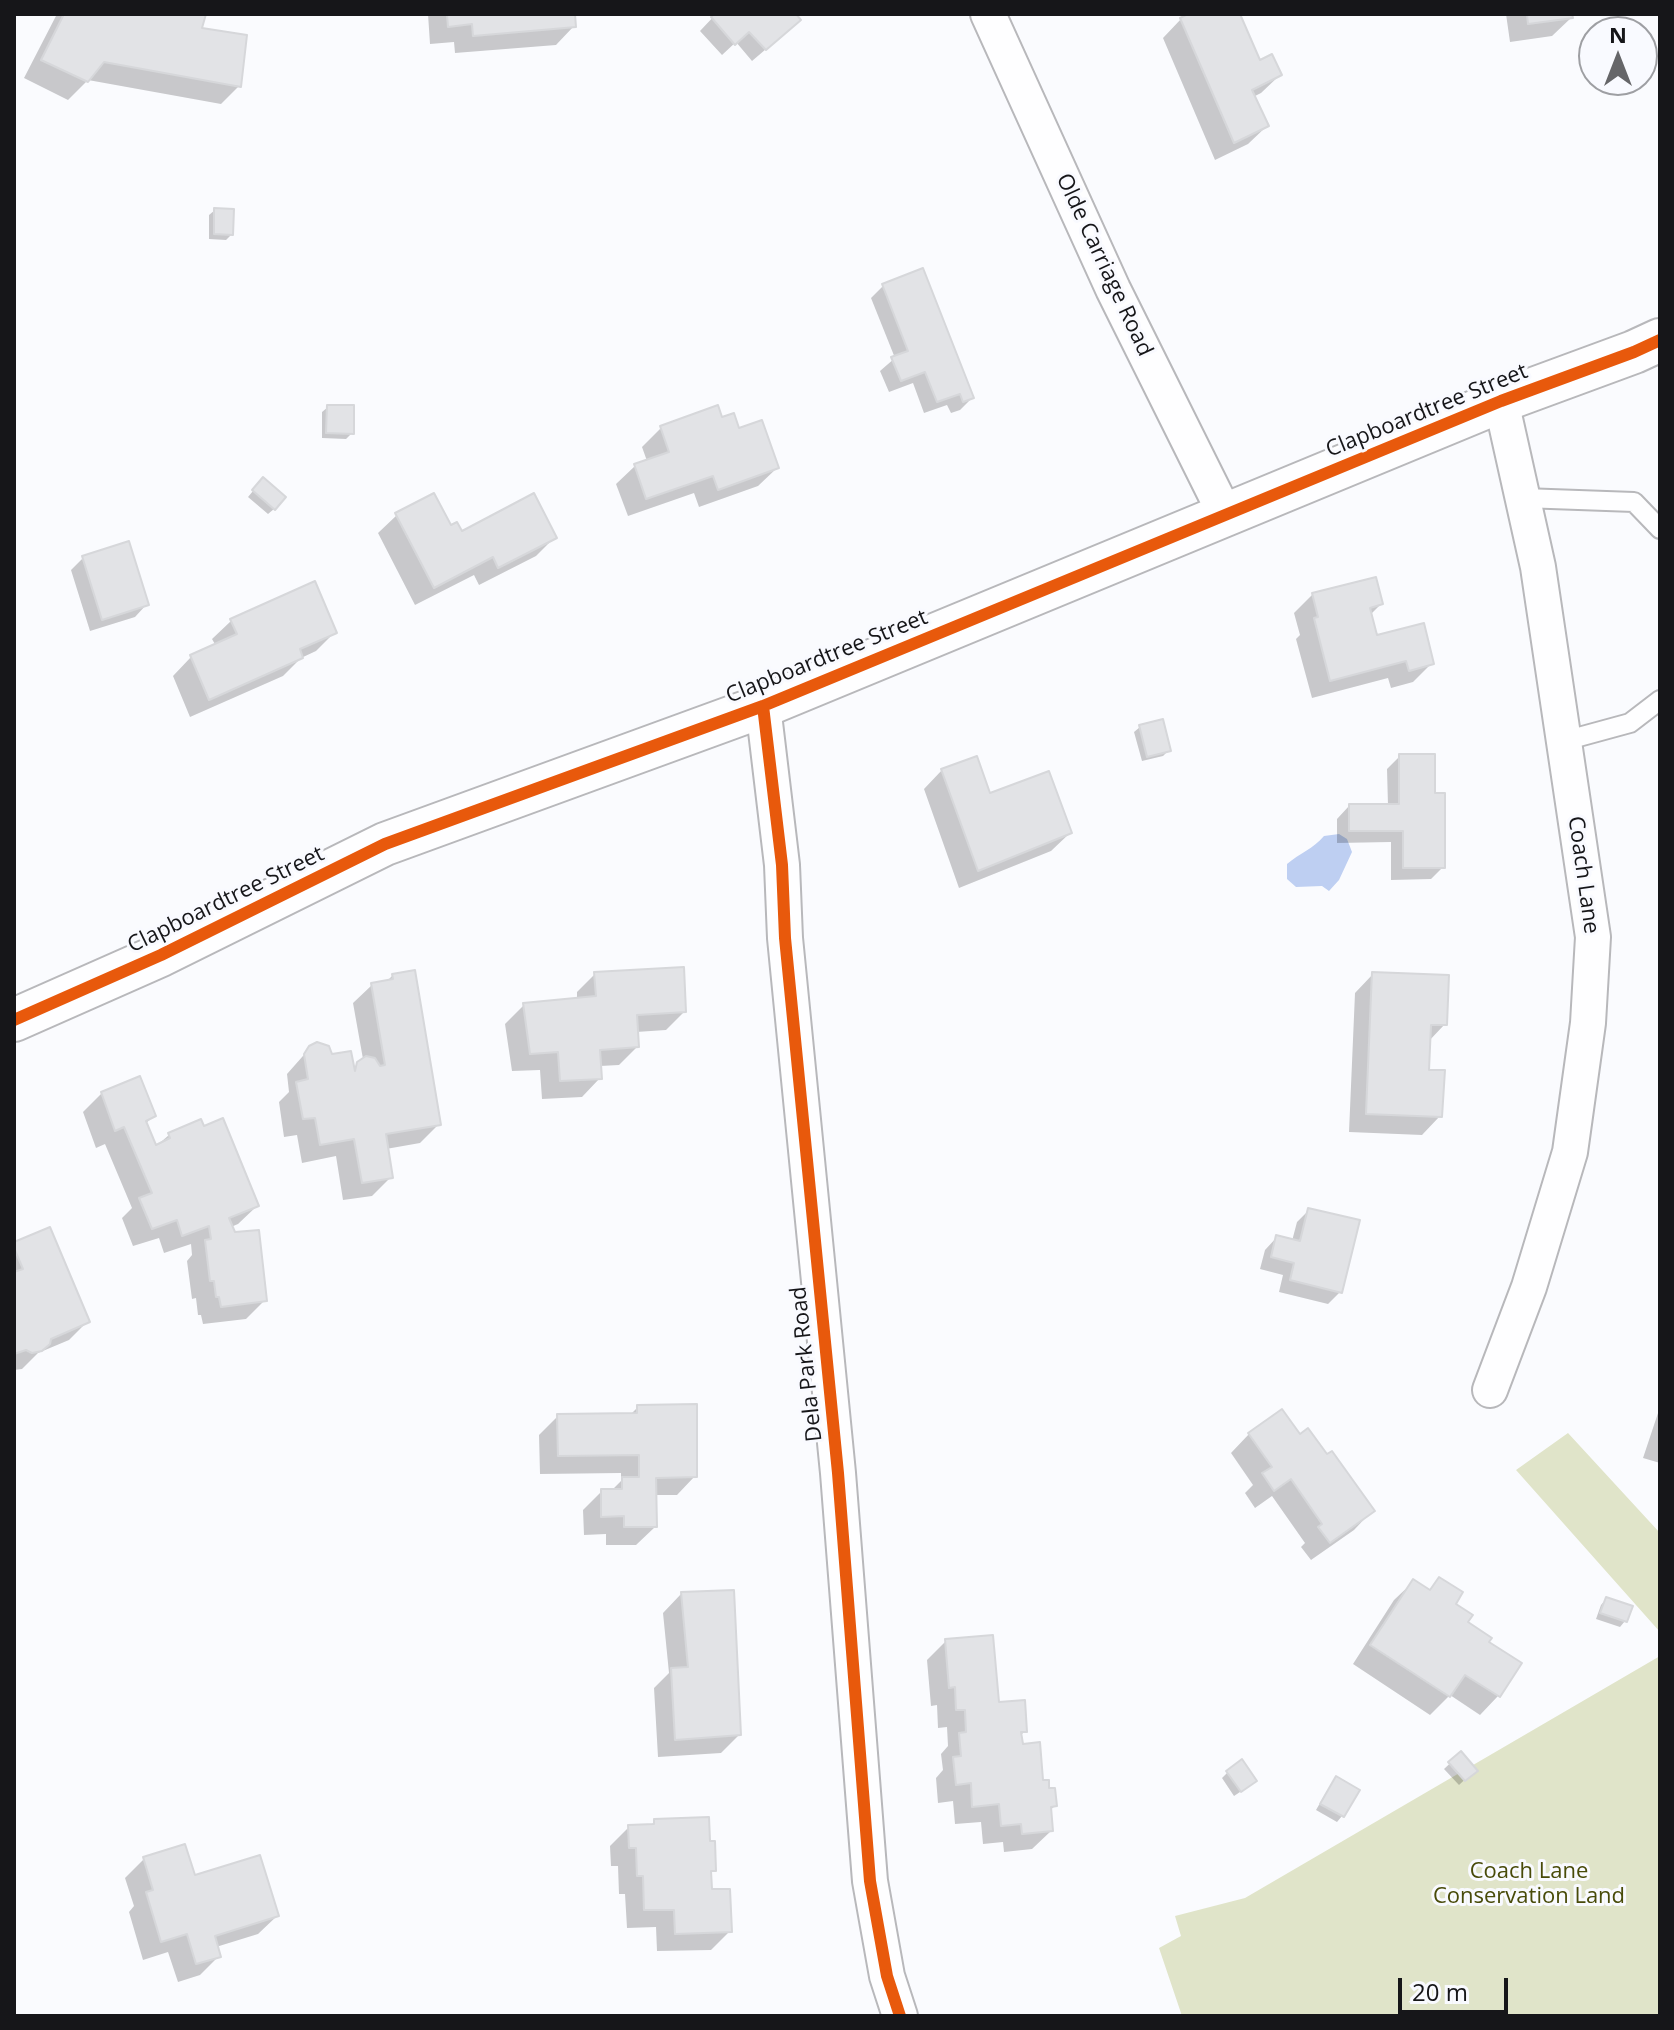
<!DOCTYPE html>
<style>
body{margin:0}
#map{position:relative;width:1674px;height:2030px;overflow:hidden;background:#fafbfe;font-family:"Open Sans",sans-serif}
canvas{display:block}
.frame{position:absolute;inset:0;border:16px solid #161619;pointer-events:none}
.north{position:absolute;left:1578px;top:16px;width:80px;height:80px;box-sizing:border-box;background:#f9faff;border:2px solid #9e9fa3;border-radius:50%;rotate:0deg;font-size:22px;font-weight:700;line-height:32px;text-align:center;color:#161619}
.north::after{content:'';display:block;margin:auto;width:28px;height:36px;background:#666669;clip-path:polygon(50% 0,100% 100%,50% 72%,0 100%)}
.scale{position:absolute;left:1398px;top:1978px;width:110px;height:36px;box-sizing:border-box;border:4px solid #161619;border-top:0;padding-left:10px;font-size:24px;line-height:28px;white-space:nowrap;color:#161619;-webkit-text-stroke:6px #f9faff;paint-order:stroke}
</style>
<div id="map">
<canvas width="1674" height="2030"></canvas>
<div class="frame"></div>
<div class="north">N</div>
<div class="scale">20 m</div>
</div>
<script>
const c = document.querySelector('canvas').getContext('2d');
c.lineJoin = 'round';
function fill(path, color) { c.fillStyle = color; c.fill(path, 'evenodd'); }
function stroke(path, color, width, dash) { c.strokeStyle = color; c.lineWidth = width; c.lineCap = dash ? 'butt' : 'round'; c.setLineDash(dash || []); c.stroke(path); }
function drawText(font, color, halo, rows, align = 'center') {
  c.font = font + ' "Open Sans",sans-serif'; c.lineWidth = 6; c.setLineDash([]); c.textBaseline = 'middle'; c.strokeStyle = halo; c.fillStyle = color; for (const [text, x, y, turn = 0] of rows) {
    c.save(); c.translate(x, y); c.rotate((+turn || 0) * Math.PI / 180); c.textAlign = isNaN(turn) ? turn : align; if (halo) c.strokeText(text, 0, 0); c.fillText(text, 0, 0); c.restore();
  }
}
fill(new Path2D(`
 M1568,1433L1660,1533V1632L1516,1470Z
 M1660,1656V2016H1182L1159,1948L1181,1936L1175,1916L1245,1898Z`), '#e0e4c9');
fill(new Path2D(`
 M1339,834L1347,839L1352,852L1339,880L1329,891L1322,886L1296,887L1287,879V864C1300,853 1313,849 1324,836Z`), '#becff2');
fill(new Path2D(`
 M57,14H201L199,29L239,86L221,104L88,80L68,100L24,78Z
 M428,14H573L574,26L556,45L455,53L454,42L430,44Z
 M716,14H793L786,32L752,61L736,42L722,55L700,31Z
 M1193,14H1238L1259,62L1280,75L1261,93L1253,97L1267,126L1248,144L1215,160L1163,38L1181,19Z
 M1506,14H1570L1571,18L1552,36L1510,42Z
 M215,210L232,234L226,240L209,239V215Z
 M883,286L972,398L960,410L951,413L947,405L924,413L913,383L889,392L880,371L895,358L871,298Z
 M328,407L352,433L346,439L322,438V412Z
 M661,428L737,430L777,468L758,486L699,507L694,493L628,516L616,484L635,466L647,461L642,447Z
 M258,485L274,509L268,514L248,497Z
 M397,515L450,528L461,534L555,537L536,556L479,585L474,575L415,605L378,533Z
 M84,557L147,604L135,617L90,631L71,570Z
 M1313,594L1381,604L1370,615L1375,637L1432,663L1413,682L1391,688L1388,678L1312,698L1296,639L1300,635L1294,613Z
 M231,621L335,632L316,651L301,658L283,676L190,717L173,676L191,657L216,646L212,639Z
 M1140,727L1168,751L1163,756L1142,761L1134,732Z
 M1400,756L1433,795L1443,867L1431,879L1391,880V842L1337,843V819L1349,806H1388L1387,769Z
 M942,770L989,795L1070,833L1051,851L959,888L924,789Z
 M595,974L684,1012L666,1030L636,1032L637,1047L619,1065L600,1066V1078L582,1097L542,1099L540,1070L512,1071L505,1024L524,1005L577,1000V992Z
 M1373,974L1445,1024L1428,1042L1427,1071L1440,1116L1422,1135L1349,1132L1355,993Z
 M393,975L439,1124L420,1143L386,1149L391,1177L372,1196L343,1200L336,1156L302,1163L297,1135L284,1137L279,1102L289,1092L287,1074L310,1048L331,1056L352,1069L363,1059L353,1003L372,985L386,982Z
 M102,1093L154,1116L145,1124L155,1147L169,1135L257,1206L238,1224L231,1227L265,1300L246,1319L203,1324L201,1315H198L196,1298L192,1299L187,1261L192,1255L191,1244L164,1253L159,1238L133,1246L122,1218L132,1208L105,1144L96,1148L83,1112Z
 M1309,1210L1340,1292L1328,1304L1279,1292L1283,1275L1260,1269L1265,1250L1277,1237L1292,1241L1297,1222Z
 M14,1244L88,1321L69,1340L38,1353L22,1369L14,1370Z
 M638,1407L695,1476L677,1495H654L655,1527L636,1545H606V1534L584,1535L583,1510L602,1491H611L621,1481V1473L540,1474L539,1435L558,1416L630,1415Z
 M1660,1407V1463L1643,1458Z
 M1249,1434L1300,1437L1327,1457L1372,1511L1354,1530L1311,1560L1301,1547L1305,1543L1272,1496L1255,1508L1245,1493L1253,1485L1231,1453Z
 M1439,1579L1465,1623L1486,1643L1519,1664L1498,1696L1480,1715L1450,1695L1430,1715L1353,1664L1394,1600L1413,1582L1428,1591Z
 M681,1594L739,1735L721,1753L658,1757L654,1688L669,1673L663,1613Z
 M1606,1599L1625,1621L1620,1627L1596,1619L1601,1605Z
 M946,1641L997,1704L1025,1731L1020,1736L1021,1746L1055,1806L1049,1811L1051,1831L1032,1849L1004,1852L1003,1842L983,1844L981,1822L955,1824L953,1801L938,1803L936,1778L943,1770L941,1754L948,1746L947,1727L938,1728L937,1705L931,1706L927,1660Z
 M1460,1754L1475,1770L1459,1785L1444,1769Z
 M1227,1773L1249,1786L1234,1796L1222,1778Z
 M1336,1779L1342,1816L1337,1822L1316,1810L1331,1784Z
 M655,1821L714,1870L709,1875L710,1891L730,1931L711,1950L657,1951L656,1927L627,1928L625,1894H619L618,1866H611L610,1846L629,1827L650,1826Z
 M144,1859L277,1916L258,1934L216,1947L219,1956L200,1975L178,1982L168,1952L143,1960L129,1912L134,1906L125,1878Z`), '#0003');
const building = new Path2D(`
 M64,14H206L202,28L247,35L241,87L104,62L88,82L41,60Z
 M447,14H575L576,27L473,36L472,24L448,27Z
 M714,14H796L801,20L766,50L749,32L735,45L711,17Z
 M1188,14H1240L1260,60L1272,54L1282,75L1252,90L1269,126L1234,143L1180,18Z
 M1527,14H1572L1573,18L1528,24Z
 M214,208L234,209L233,235L214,234Z
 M923,268L974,398L963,402L960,394L937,402L925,372L901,381L891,357L908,351L882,284Z
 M327,405H354V434L326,433Z
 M718,405L722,417L734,413L739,428L762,420L779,468L718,490L713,476L646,499L634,464L669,452L660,426Z
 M263,477L286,497L275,510L252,490Z
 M434,493L451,525L457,522L462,531L534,493L557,538L498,568L493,557L434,588L395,513Z
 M129,541L149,605L102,620L82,556Z
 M1376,577L1383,604L1370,608L1377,635L1424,623L1434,664L1409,671L1406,661L1330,681L1314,618L1318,617L1312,593Z
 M315,581L337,633L300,649L303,658L209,700L190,655L237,634L230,619Z
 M1163,719L1171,751L1147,757L1139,725Z
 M1399,754H1435V793H1445V868H1403V831H1349V804H1399Z
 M977,756L990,793L1049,771L1072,833L978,871L941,769Z
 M684,967L686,1012L637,1015L639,1047L600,1050L602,1079L560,1081L558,1052L530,1054L523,1003L596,996L594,972Z
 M415,970L441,1125L386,1134L393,1178L362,1183L354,1139L320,1145L315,1118L303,1119L296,1082L308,1079L304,1054L309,1046L317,1042L329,1046L332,1054L351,1051L355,1071L357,1062L366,1056L375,1058L380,1066L385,1065L371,983L393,979L392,974Z
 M1372,972L1449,975L1447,1025H1431L1429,1070H1445L1442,1117L1366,1114Z
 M140,1076L156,1116L146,1121L156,1145L170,1138L168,1133L201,1119L204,1126L223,1118L259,1206L229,1218L235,1232L259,1230L267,1301L221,1307L219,1297H216L214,1281H210L205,1240L211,1239L209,1226L182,1236L177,1220L152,1229L139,1198L152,1193L124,1127L115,1131L101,1092Z
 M1308,1208L1360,1220L1342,1293L1290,1280L1294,1263L1271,1257L1276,1235L1300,1241Z
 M50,1227L90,1322L51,1339L50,1344L42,1351L32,1353L26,1350L14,1354V1272L23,1269L14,1248V1242Z
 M697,1404V1477L656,1478L657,1527H624V1516L601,1517V1489H622V1477H639V1455L558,1456L557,1414L637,1413V1405Z
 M1282,1409L1300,1434L1308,1428L1327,1454L1332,1451L1375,1511L1330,1543L1318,1527L1322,1524L1291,1479L1274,1491L1262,1473L1272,1467L1248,1433Z
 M1439,1577L1463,1592L1456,1604L1473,1615L1468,1622L1492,1638L1489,1642L1522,1663L1500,1697L1465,1675L1450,1697L1370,1645L1413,1579L1430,1590Z
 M734,1590L741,1735L675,1740L671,1668L688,1667L681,1592Z
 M1606,1597L1633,1606L1627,1622L1600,1613Z
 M993,1635L999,1702L1025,1700L1027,1732H1021L1023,1744L1040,1742L1043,1780H1049V1788H1055L1057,1806L1051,1807L1053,1831L1022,1834L1021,1824L1001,1826L999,1804L972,1807L971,1783L956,1785L953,1757L961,1756L959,1733L966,1732L965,1710H956L955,1687L949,1688L945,1639Z
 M1461,1751L1478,1771L1465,1781L1448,1762Z
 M1242,1759L1257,1781L1241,1792L1226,1771Z
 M1336,1776L1360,1790L1344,1817L1320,1804Z
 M709,1817L710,1841H715L716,1871H711L712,1889H730L732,1932L675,1934L674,1910H644L643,1876H637L636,1848H629L628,1825L654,1824V1819Z
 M185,1844L195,1875L260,1855L279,1916L215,1936L221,1957L196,1964L187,1934L161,1942L146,1892L153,1890L143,1857Z`);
fill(building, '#e2e3e6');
stroke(building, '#d6d7da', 2);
const service = new Path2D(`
 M1523,498L1634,502L1660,529
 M1564,741L1630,723L1660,700`);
const minor = new Path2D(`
 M988,14L1113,289L1225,514
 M763,706L782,865L785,938L838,1473L870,1881L887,1976L900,2016
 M1490,1390L1529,1287L1570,1152L1588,1023L1593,937L1538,567L1501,401`);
const tertiary = new Path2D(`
 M14,1020L161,955L385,844L763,706L1501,401L1634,352L1660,340`);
stroke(service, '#b8b8bb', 22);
stroke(minor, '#b8b8bb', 38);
stroke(tertiary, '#b8b8bb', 46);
stroke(service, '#fefeff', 18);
stroke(minor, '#fefeff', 34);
stroke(tertiary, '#fefeff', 42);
stroke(new Path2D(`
 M763,706L782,865L785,938L838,1473L870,1881L887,1976L900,2016
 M14,1020L161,955L385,844L763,706L1501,401L1634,352L1660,340`), '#e8590c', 12);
drawText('22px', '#161619', '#f9faff', [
 ["Olde Carriage Road",1104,265,65],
 ["Clapboardtree Street",1427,411,-22],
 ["Clapboardtree Street",827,657,-22],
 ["Coach Lane",1583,875,82],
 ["Clapboardtree Street",226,900,-26],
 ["Dela Park Road",807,1364,-96]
]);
drawText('22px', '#484b09', '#f9faff', [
 ["Coach Lane",1529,1872],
 ["Conservation Land",1529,1897]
]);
</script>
